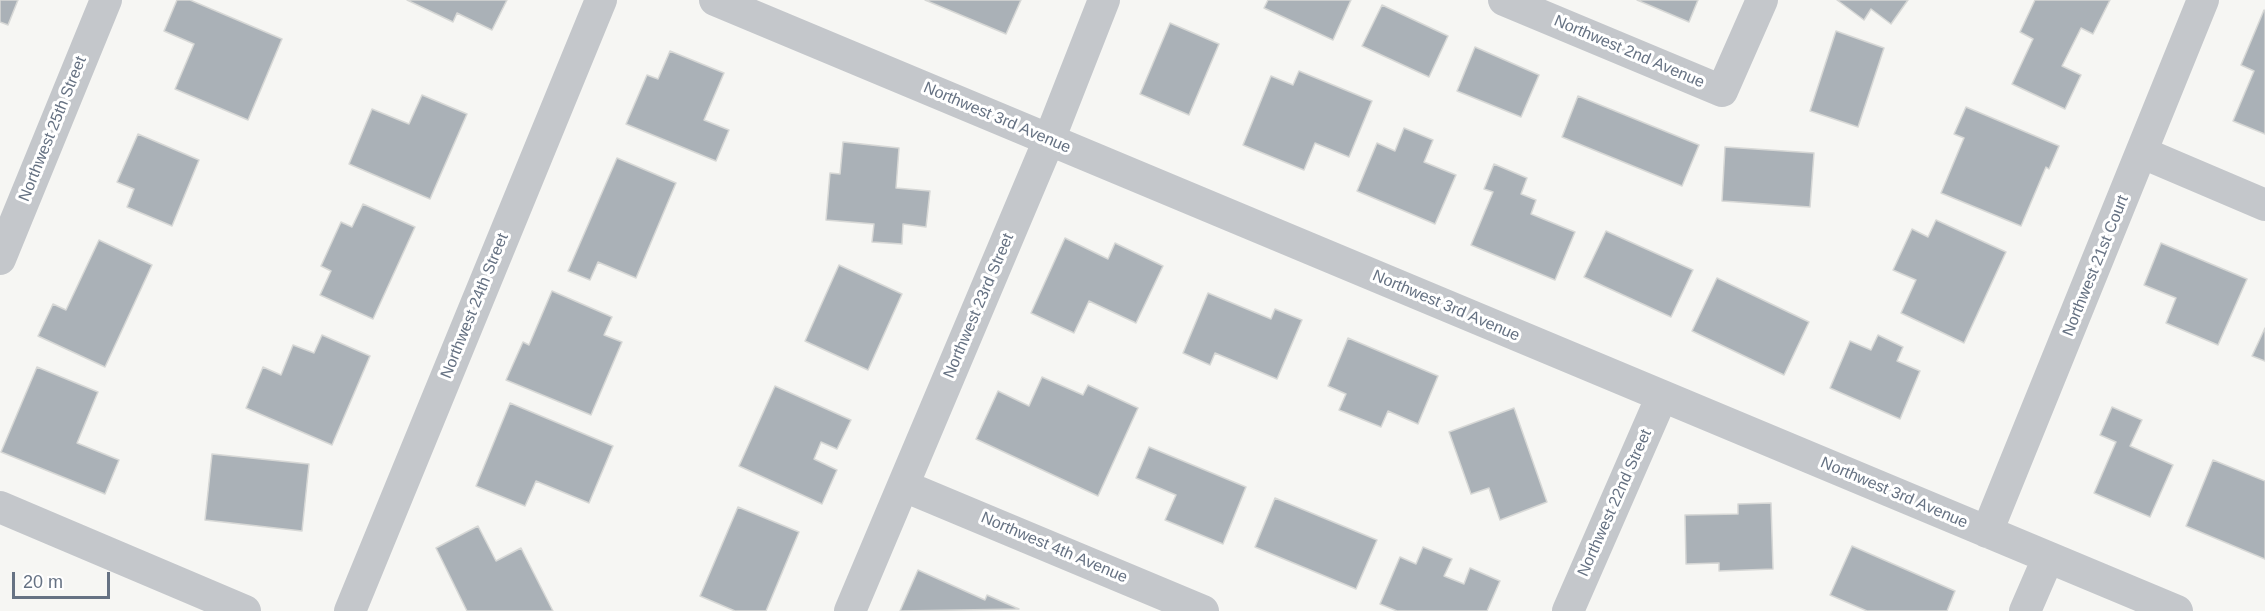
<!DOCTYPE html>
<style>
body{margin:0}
#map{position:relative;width:2265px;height:611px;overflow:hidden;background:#f6f6f3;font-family:Arial,sans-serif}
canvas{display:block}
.scale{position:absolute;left:12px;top:572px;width:98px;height:27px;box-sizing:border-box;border:3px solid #667283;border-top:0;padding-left:8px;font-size:18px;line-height:21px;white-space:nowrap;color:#667283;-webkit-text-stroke:4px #fff;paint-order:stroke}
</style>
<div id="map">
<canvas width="2265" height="611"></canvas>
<div class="scale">20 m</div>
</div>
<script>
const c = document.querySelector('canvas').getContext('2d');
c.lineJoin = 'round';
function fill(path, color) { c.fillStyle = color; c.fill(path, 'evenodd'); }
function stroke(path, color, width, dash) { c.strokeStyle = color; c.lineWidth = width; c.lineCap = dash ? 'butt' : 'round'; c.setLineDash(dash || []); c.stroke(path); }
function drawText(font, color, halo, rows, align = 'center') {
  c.font = font + ' Arial,sans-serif'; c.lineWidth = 6; c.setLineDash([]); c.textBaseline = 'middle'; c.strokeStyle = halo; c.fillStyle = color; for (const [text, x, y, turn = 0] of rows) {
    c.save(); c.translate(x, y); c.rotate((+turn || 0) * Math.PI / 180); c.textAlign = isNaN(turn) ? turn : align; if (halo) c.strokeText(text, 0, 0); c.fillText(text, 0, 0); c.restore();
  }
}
const building = new Path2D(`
 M0,0H18L8,25L0,22Z
 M177,0H190L282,39L248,120L175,89L194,44L164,31Z
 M407,0H507L492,30L457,13L453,22Z
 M925,0H1021L1006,34Z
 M1268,0H1351L1333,40L1264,8Z
 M1637,0H1698L1689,22Z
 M1837,0H1908L1891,24L1871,9L1864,20Z
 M2035,0H2110L2093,34L2081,28L2062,66L2081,75L2065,109L2012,84L2033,39L2020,32Z
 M1382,5L1448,36L1429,77L1362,46Z
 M2264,10L2265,11V134L2233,121L2254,71L2241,65Z
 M1170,23L1219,44L1189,115L1140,94Z
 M1836,31L1884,48L1858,127L1810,111Z
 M1475,47L1539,75L1521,117L1457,91Z
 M670,51L724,73L704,120L729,130L716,161L626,124L647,75L658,79Z
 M1299,71L1372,101L1349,157L1315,143L1304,170L1243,145L1271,76L1293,85Z
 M422,95L467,114L430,199L349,164L372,109L409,124Z
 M1578,96L1699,145L1682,186L1562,137Z
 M1966,107L2059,146L2049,169L2046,167L2021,226L1941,193L1964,138L1954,134Z
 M1404,128L1433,140L1424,162L1456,175L1435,224L1357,191L1377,143L1395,151Z
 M138,134L199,160L172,226L127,207L134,189L117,182Z
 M843,142L899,148L896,188L930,191L926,227L903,224L902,244L872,242L874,224L826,220L830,173L840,174Z
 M1725,147L1814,153L1810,207L1722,201Z
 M617,158L676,183L636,278L598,262L590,280L568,271Z
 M1494,164L1527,178L1521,194L1536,200L1531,214L1575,232L1555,280L1471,245L1493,192L1484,189Z
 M363,204L415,227L373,319L320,295L331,271L321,266L341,222L352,227Z
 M1936,220L2006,252L1964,343L1901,313L1916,280L1893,270L1912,229L1928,237Z
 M1606,231L1693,270L1671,317L1584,277Z
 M1065,238L1108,259L1115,243L1163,266L1136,323L1089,301L1074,333L1031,313Z
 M99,240L152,265L105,367L38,336L53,304L66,310Z
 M2161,243L2247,279L2218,345L2166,323L2176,298L2144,285Z
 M839,265L902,294L868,370L805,341Z
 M1717,278L1809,322L1784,375L1692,331Z
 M552,291L612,317L604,335L622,342L591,415L506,380L523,342L529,345Z
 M1208,293L1271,319L1275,309L1302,320L1277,379L1215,353L1210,365L1183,353Z
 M2265,328V361L2252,356Z
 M322,335L370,356L332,445L246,408L263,367L281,375L293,345L314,353Z
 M1878,335L1903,347L1897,361L1920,371L1900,419L1830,388L1850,341L1871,350Z
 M1348,338L1438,376L1418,424L1388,411L1381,427L1339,410L1346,394L1328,386Z
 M37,367L98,392L77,443L119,460L105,494L1,452Z
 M1042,377L1083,395L1088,385L1138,408L1098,496L976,439L998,391L1029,406Z
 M775,386L851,420L837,449L821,442L814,459L837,470L822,504L739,466Z
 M510,403L613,446L589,503L536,481L525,506L476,486Z
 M2112,407L2142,420L2130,446L2173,465L2150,517L2094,493L2116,442L2100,435Z
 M1514,408L1547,502L1500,520L1489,488L1471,494L1449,432Z
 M1149,447L1246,487L1223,544L1165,520L1176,495L1136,478Z
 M212,454L309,464L302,531L205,520Z
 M2213,460L2265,481V559L2186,526Z
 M1275,498L1377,540L1356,589L1255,547Z
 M1771,503L1773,569L1719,571V563L1686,564L1685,515L1738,514V504Z
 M738,507L799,532L766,611H735L700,596Z
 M478,526L496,561L521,548L553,611H467L436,548Z
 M1852,546L1955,591L1947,611H1867L1830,595Z
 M1423,547L1452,559L1444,576L1464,584L1470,568L1500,581L1487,611H1397L1380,604L1400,557L1416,564Z
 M918,570L985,600L987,595L1019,609L900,611Z`);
fill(building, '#aab1b7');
stroke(building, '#d7d8d6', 1.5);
stroke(new Path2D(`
 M715,0L2177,611
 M1504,0L1722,91L1762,0
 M2143,153L2265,205
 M0,259L106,0
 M904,486L1203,611
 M0,507L245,611
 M1987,532L2203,0
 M350,611L601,0
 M850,611L1049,140L1104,0
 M1568,611L1662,396
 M2025,611L2048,558`), '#c4c7cb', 32);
drawText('16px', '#667283', '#fff', [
 ["Northwest 2nd Avenue",1629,52,23],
 ["Northwest 3rd Avenue",997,118,23],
 ["Northwest 25th Street",53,129,-68],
 ["Northwest 21st Court",2096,266,-68],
 ["Northwest 24th Street",475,306,-68],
 ["Northwest 23rd Street",979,306,-67],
 ["Northwest 3rd Avenue",1446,306,23],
 ["Northwest 3rd Avenue",1894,493,23],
 ["Northwest 22nd Street",1615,503,-66],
 ["Northwest 4th Avenue",1054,548,23]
]);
</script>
